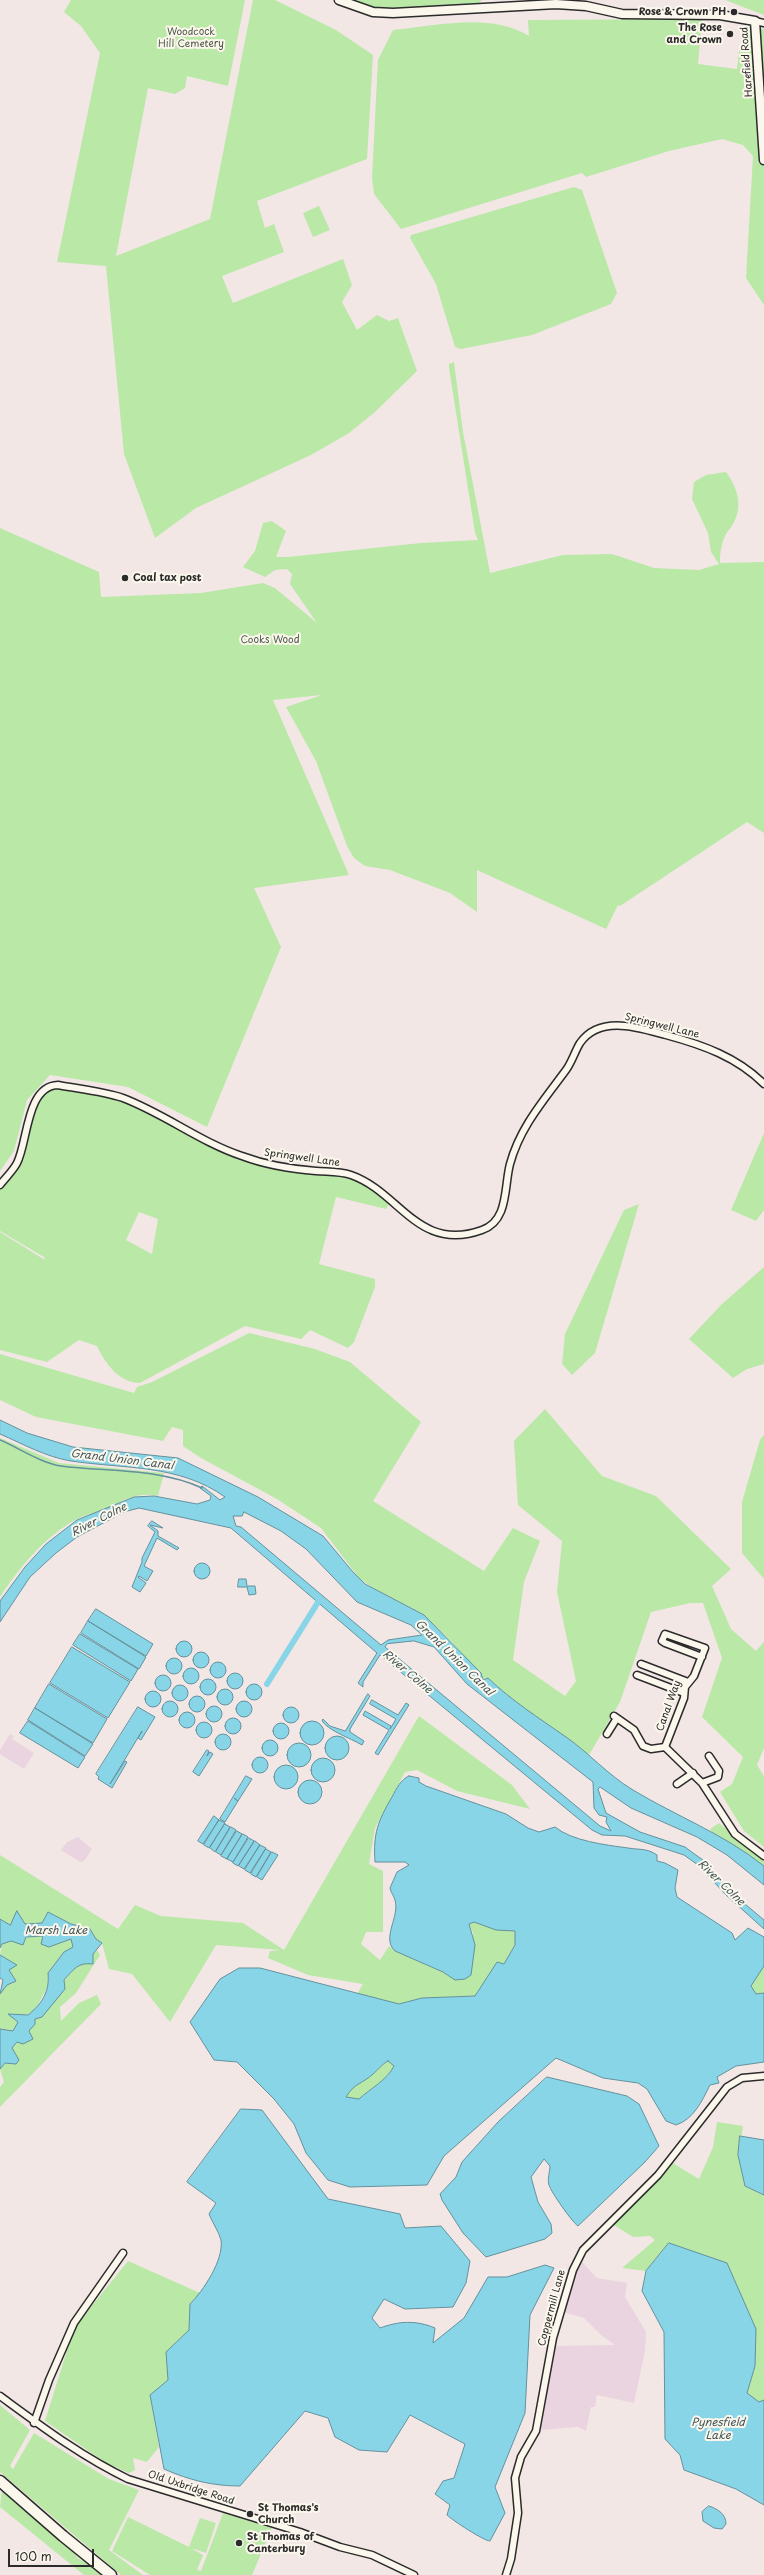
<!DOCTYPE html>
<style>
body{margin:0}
#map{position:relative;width:764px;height:2575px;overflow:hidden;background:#f3e7e6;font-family:"Playpen Sans",sans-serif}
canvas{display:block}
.scale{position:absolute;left:8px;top:2549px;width:86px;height:18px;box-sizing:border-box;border:2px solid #2b2b2b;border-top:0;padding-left:5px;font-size:12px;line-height:14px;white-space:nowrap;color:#2b2b2b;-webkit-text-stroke:3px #fbf7ec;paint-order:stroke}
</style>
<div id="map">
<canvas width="764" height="2575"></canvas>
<div class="scale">100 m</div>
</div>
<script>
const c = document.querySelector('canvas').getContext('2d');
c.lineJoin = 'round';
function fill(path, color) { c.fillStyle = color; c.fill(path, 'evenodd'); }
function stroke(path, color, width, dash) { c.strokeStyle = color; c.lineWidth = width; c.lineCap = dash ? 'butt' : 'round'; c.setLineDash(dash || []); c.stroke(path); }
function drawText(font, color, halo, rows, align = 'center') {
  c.font = font + ' "Playpen Sans",sans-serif'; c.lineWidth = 4; c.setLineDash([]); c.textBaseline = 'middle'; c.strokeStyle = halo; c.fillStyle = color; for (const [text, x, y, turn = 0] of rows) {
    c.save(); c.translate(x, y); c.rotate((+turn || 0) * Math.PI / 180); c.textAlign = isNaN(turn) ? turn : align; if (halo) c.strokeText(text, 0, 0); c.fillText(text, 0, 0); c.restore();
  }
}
fill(new Path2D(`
 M10,1734L14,1736L12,1739L34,1753L24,1769L0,1754V1750Z
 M78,1837L92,1849L84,1861L80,1862L61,1850L67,1842Z
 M582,2262L597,2278L627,2283L625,2297L646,2332L645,2351L634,2403L597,2395L595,2407H591L586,2431L578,2427L541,2430L555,2346L615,2345L601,2335L584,2318L563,2312L566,2296Z`), '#e9d4df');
fill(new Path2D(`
 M71,0H245L228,86L187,76L185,88L175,94L148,88L116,256L210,219L253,0H275L336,30L373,55L367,159L257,201L265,228L274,224L284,252L222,276L233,303L343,259L352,285L342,302L357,330L377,315L389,321L398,318L417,371L375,412L349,433L311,455L196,508L155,538L124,454L106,266L57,262L100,53L81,26L64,12Z
 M345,0H482L478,4L373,9Z
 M725,0H764V15Z
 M702,19L698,64L737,69L740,45H744L745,26L764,29V305L746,278L753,156L743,145L722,139L669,151L586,177L582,173L401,229L374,194L372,178L378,60L393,30C436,26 490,12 529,36L528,20Z
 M574,187L582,190L617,293L611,304L532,335L461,349L455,347L436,284L410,238L411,235Z
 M319,206L330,230L313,237L303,213Z
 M454,362L463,432L490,573L563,555L612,554L654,568L699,570L719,564L711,552L708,533L692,499L694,482L706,475L726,472C737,487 743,505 734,522C732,527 727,531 725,536C721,544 720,554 720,563L764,562V833L747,822L620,906L618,905L606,929L477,870V912L450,893L390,870L365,866L354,858L347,846L316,761L286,707L322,695L273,700L349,875L254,888L281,947L207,1127L128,1087L50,1075L27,1100L14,1151L0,1171V528L99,572L101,597L201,593L263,583L275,588L317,623L290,584L292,574L287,569L275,570L265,577L243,567L255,551L263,523L272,521L286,531L276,557H288L421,543L478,540L475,533L449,368V364Z
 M54,1085L116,1097L163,1117L217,1150L256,1163L345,1176L368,1185L390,1202L386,1209L336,1197L319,1264L375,1279V1287L354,1342L348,1348L310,1330L301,1339L245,1326L140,1383C119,1383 105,1363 97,1346L79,1340L47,1362L0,1350V1232L45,1260L44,1257L0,1231V1181L8,1173L19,1153L27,1112L38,1093ZM139,1212L158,1219L152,1254L126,1240Z
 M764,1133V1210L756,1221L731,1210Z
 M639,1204L595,1353L572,1375L562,1364L565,1334L624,1210Z
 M764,1267V1364L747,1369L733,1378L689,1339L722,1304Z
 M249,1333L315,1349L350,1362L421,1422L373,1501L484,1571L513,1528L540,1541L524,1582L513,1660L565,1696L576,1681L557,1592L562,1541L518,1505L514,1441L545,1409L602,1476L656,1496L731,1569L712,1586L731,1629L756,1651L764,1642V1748L757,1765L764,1776V1847L744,1831L720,1792L732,1784L743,1757L702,1717L722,1658L703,1603H690L651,1612L620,1702L589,1755L507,1696L488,1678L483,1680L452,1642L424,1615L373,1588L359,1578L321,1528L277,1499L201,1458L183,1446V1430L172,1427L163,1441L36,1417L0,1400V1354L134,1393L137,1387L152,1382Z
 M764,1435V1579L742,1553V1502L760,1440Z
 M0,1438L59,1463L164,1473L158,1496C138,1492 126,1499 109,1508C99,1512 87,1514 77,1519C45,1536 20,1567 0,1597Z
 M419,1716L512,1785L530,1809L457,1791L417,1770L405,1772L375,1828L369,1864L383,1871V1932H366L361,1944L380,1960L389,1946L395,1951L443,1972L456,1980L471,1975L473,1933L469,1924L474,1922L514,1931C519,1944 510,1953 504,1964L497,1962L475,1996L422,1998L399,2004L357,1994L363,1984L308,1975L268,1958L270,1951L281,1950L216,1945L170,2022L132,1974L109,1969L102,1943L96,1939L90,1929L71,1924L48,1912L42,1923L10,1925L0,1919V1855L118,1929L135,1905L161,1916L243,1923L284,1950Z
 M719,1823L764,1860V1882L720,1843L710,1829Z
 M44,1936L49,1947L72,1939L73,1947L64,1952L48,1973C49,1985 47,1988 42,1997C33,2015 29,2017 9,2014L18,2022L13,2031L0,2029V1994L7,1985L9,1970L17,1965L0,1955L2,1944L26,1937Z
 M97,1950L100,1955L76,1993L60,2007L61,2021L79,2003L97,1995L101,2004L0,2107V2087L4,2082L0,2069L5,2063L15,2064L12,2048L35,2024V2019L76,1966Z
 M764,1966V1993L756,1994L751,1986Z
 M388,2061L394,2066C386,2080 371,2088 359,2099L346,2097C356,2081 364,2084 373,2074C379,2069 381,2065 388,2061Z
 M717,2122L743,2126L738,2155L745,2186L764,2195V2400L759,2403L747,2393L755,2366L669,2243L646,2271L622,2268L655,2240L650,2236L633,2237L614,2225L671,2162L699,2179L713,2147Z
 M128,2261L200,2293L190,2304L189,2330L166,2352L168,2380L150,2396L159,2447L147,2462L133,2458L135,2470L129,2473L106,2463L45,2421L74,2328Z
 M0,2405L30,2430L10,2466L13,2469L34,2433L109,2479L139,2490L109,2550L143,2575H121L0,2472Z
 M2,2489L67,2544L78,2558L104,2575H84L0,2507Z
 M223,2513L272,2528L252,2575H150L112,2551L128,2517L189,2547L200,2518L216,2523L206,2553L191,2548L203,2555L197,2570L201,2571Z`), '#b9e8a7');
const water = new Path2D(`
 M0,1420L27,1433L73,1447L178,1458L258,1497L323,1536L353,1572L365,1584L424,1615L481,1673L483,1680L488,1678C512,1701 539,1718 566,1737C589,1753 608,1775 633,1790C676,1816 724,1834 764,1866V1885L727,1855L697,1837L631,1808L600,1787L598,1789L606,1813L640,1832L685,1847L693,1853L703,1860L733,1894L764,1920V1929L726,1895L698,1865L684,1855L625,1836L602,1835L592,1830L380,1655L363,1682V1687L358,1683L377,1653L231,1528L139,1508L124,1512L77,1537L56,1553L30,1577L0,1622V1601L25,1567L46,1544L77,1520L134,1497L154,1496L197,1504L210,1500L211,1496L200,1488L202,1486L220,1500L225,1497C179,1464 124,1469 71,1461C46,1457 23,1444 0,1434ZM244,1512L281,1531L306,1549L357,1602L411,1625L422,1635L388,1640L381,1645L241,1527L236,1526L233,1516H242ZM414,1641L434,1647L467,1684L593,1782L594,1808L599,1815L607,1817L606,1822L611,1831L600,1826L385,1647L387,1644Z
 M152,1521L163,1528L150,1525L158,1531V1536L179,1548L177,1550L157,1538L144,1566L153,1571L147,1581L139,1576L138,1577L146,1583L140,1592L132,1587L142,1562V1558L155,1532L148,1526Z
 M194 1571a8 8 0 1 1 16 0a8 8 0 1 1-16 0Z
 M239,1579H246L247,1586H255L256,1594L249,1595L247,1587H238Z
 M96,1609L153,1644L146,1656L88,1621Z
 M88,1621L146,1657L139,1669L81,1633Z
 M80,1634L138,1669L131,1681L73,1645Z
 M176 1649a8 8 0 1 1 16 0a8 8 0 1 1-16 0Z
 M72,1647L130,1682L108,1718L50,1683Z
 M193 1660a8 8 0 1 1 16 0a8 8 0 1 1-16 0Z
 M166 1666a8 8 0 1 1 16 0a8 8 0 1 1-16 0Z
 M210 1670a8 8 0 1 1 16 0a8 8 0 1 1-16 0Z
 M183 1676a8 8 0 1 1 16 0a8 8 0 1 1-16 0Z
 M227 1681a8 8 0 1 1 16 0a8 8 0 1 1-16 0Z
 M155 1683a8 8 0 1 1 16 0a8 8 0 1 1-16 0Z
 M200 1687a8 8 0 1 1 16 0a8 8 0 1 1-16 0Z
 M49,1684L107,1719L93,1743L35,1708Z
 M246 1692a8 8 0 1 1 16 0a8 8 0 1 1-16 0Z
 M172 1693a8 8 0 1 1 16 0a8 8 0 1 1-16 0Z
 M217 1697a8 8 0 1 1 16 0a8 8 0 1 1-16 0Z
 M145 1699a8 8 0 1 1 16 0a8 8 0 1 1-16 0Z
 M368,1694L370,1696L350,1729V1732L364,1741L362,1745C350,1738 329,1731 322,1721L323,1719L330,1726L345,1731Z
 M189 1704a8 8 0 1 1 16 0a8 8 0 1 1-16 0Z
 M372,1700L398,1715L406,1703L409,1705L378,1755L375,1753L389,1730L363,1715L365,1711L391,1726L390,1729L396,1719L370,1704Z
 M162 1709a8 8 0 1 1 16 0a8 8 0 1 1-16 0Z
 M236 1709a8 8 0 1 1 16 0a8 8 0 1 1-16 0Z
 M206 1714a8 8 0 1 1 16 0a8 8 0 1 1-16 0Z
 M138,1707L155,1717L141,1740L138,1738L142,1731L110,1784L125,1761L127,1762L112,1788L98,1779L99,1777L96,1774Z
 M283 1715a8 8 0 1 1 16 0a8 8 0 1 1-16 0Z
 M35,1708L93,1744L85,1756L28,1720Z
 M179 1720a8 8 0 1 1 16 0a8 8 0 1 1-16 0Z
 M225 1726a8 8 0 1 1 16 0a8 8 0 1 1-16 0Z
 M28,1721L85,1757L78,1768L20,1733Z
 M300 1733a12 12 0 1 1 24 0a12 12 0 1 1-24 0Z
 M196 1730a8 8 0 1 1 16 0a8 8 0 1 1-16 0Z
 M273 1731a8 8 0 1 1 16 0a8 8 0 1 1-16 0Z
 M215 1742a8 8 0 1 1 16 0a8 8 0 1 1-16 0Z
 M325 1748a12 12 0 1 1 24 0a12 12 0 1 1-24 0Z
 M262 1748a8 8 0 1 1 16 0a8 8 0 1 1-16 0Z
 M287 1755a12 12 0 1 1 24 0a12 12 0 1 1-24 0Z
 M207,1750L209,1751L207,1756L210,1752L213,1754L199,1776L193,1772Z
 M252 1765a8 8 0 1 1 16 0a8 8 0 1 1-16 0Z
 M311 1770a12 12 0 1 1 24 0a12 12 0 1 1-24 0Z
 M274 1777a12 12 0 1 1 24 0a12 12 0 1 1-24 0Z
 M246,1776L252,1779L238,1801L234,1798L238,1801L225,1822L220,1819Z
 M409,1776L419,1778V1782L426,1786L506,1814L528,1828L539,1832L555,1827C572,1841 606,1845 628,1848C640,1850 647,1848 657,1855V1861L665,1863L678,1870L675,1888L677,1897L732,1933L735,1940L748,1928L764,1937V1966L751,1986L756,1994L764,1993V2062L736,2066L717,2077L719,2083L710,2085C702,2101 694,2119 676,2125L666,2121L647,2089L638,2083L603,2078L556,2058L444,2156L427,2185L350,2187L328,2180L306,2153L294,2124L274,2099L237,2062L214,2060L190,2022L220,1979L239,1968H260L399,2004L422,1998L475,1996L497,1962L504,1964L515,1945V1931L496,1930L474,1922L469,1924L475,1945L471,1975L465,1979L455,1980L443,1972L395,1951C381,1938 400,1917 395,1900C394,1896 391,1893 390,1888L397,1872L409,1865L405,1862H375C373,1833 378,1821 392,1797C397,1788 400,1780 409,1776ZM388,2061L394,2066C387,2080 371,2088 359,2099L346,2097C354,2083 364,2083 373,2074C379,2069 381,2065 388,2061Z
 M298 1792a12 12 0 1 1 24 0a12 12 0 1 1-24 0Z
 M214,1816L219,1820L203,1844L198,1841Z
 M219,1820L225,1823L209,1848L204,1845Z
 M225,1824L230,1827L215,1852L210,1848Z
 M231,1827L236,1830L221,1855L216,1852Z
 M237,1831L242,1834L227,1859L221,1856Z
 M243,1834L248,1837L233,1862L227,1859Z
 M249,1838L254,1841L238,1866L233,1863Z
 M255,1841L260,1845L244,1869L239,1866Z
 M260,1845L266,1848L250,1873L245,1870Z
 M266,1849L271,1852L256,1877L251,1874Z
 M272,1852L278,1855L262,1880L257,1877Z
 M17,1911L25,1924L42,1923L48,1912L71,1924L90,1929L96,1939L102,1943L93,1954V1964C78,1962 74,1969 64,1980L65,1989L42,2017L35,2019V2024L29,2031L33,2039L23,2044L17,2042L12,2048L19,2060L16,2064L5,2063L0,2069V2029L13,2031L18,2022L8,2014L28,2015C42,2004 50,1991 48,1973L64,1952L73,1947L71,1939L49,1947L41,1944L43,1936L26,1937L23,1945L11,1941L2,1944L0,1948V1919L10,1925Z
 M0,1955L17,1965L9,1970L16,1981L7,1985L0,1994L3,1980L0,1978Z
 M547,2077L627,2096L639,2104L659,2146L645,2162L578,2226C572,2222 551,2192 549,2185C547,2180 550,2171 550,2166L544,2159L531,2177L538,2202L551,2224L552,2233L545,2239L486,2257L463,2233L442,2200L440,2194L456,2177L462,2162L498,2122Z
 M241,2109L262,2110L328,2199L400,2214L405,2228L441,2226L470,2261L466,2283L453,2307L405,2309L384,2299L372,2318L380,2328C399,2321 416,2320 435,2328L433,2343L464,2318L488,2277H507L545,2265L554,2268L530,2315L525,2413L495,2487L505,2513L490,2541C484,2541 452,2520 447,2515L450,2505L435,2494L443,2481L454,2478L465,2444L410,2415L387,2452L359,2450L335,2437L328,2418L305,2411L240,2486C212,2486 189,2480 164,2469L150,2395L168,2380L166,2352L189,2330L190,2304C203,2291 224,2260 221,2240C219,2232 212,2222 209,2214L216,2203L187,2182Z
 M740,2136L764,2140V2195L745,2186L738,2155Z
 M669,2243L727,2263L756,2329L755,2366L747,2393L759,2402L764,2400V2505L736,2489L684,2470L680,2455L665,2439L664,2332L642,2291L646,2271Z
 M709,2506C718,2509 726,2514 726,2524L722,2529L714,2528L703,2521L702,2512Z`);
fill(water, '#89d5e8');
stroke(water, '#63919c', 1);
stroke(new Path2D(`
 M0,1440C19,1448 41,1463 61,1466C108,1472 158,1468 202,1488`), '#63919c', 1.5);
stroke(new Path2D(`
 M267,1684L320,1599`), '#89d5e8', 6);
const minor = new Path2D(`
 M755,21L764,23
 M0,1185C5,1178 13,1171 17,1163C28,1142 26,1086 58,1085C79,1089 102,1091 123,1098C165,1114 200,1142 242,1156C266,1165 290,1169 316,1171C328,1172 339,1171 351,1175C400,1192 418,1253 482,1230C509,1221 504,1186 510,1164C520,1127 544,1100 566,1070C572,1062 575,1051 580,1043C600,1014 640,1028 666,1035C703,1045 737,1057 764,1084
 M641,1664L688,1682
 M637,1675L684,1693
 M614,1716L634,1730L643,1746L651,1749L665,1747L702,1783L735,1834L764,1856
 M607,1734L617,1718
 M665,1747L684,1698L685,1687L694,1676L705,1648L668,1635L665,1634L662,1641L665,1643L702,1657
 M702,1783L718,1777L719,1771L709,1756
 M677,1784L693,1773
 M0,2396C41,2426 82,2457 128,2479L300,2532L340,2547L372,2555L414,2575
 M34,2423L49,2380L74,2323L123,2253
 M506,2575L511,2559L518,2513L515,2478L521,2457L536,2431L553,2338L573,2270L583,2250L658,2175L727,2087L742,2078L764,2076`);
const tertiary = new Path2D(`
 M339,0L373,12L393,13L556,4L586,6L622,14L720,15L755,21L764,160`);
const primary = new Path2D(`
 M0,2481L63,2536L111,2575`);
stroke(minor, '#2b2b2b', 9);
stroke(tertiary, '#2b2b2b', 11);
stroke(primary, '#2b2b2b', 13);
stroke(minor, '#fbf7ec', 6);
stroke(tertiary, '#fbf7ec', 8);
stroke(primary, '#fbf7ec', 10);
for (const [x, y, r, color] of [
 [734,12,4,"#2b2b2b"],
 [730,34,4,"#2b2b2b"],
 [125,578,4,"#2b2b2b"],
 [250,2514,4,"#2b2b2b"],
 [239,2543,4,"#2b2b2b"]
]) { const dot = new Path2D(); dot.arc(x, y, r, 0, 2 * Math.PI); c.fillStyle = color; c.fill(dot); stroke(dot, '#fbf7ec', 1.5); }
drawText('bold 10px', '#2b2b2b', '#fbf7ec', [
 ["Rose & Crown PH",726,12,"right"],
 ["The Rose",722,28,"right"],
 ["and Crown",722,40,"right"],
 ["Coal tax post",133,578],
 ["St Thomas's",258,2508],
 ["Church",258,2520],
 ["St Thomas of",247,2537],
 ["Canterbury",247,2549]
], 'left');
drawText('10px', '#4e5a4a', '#fbf7ec', [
 ["Woodcock",191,32],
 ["Hill Cemetery",191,44],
 ["Cooks Wood",270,640]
]);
drawText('10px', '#2b2b2b', '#fbf7ec', [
 ["Harefield Road",747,62,-94],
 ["Springwell Lane",662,1026,14],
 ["Springwell Lane",302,1158,8],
 ["Canal Way",669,1706,-70],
 ["Coppermill Lane",552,2308,-75],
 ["Old Uxbridge Road",191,2488,18]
]);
drawText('italic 11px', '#42565a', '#fbf7ec', [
 ["Grand Union Canal",122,1460,7],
 ["River Colne",99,1520,-27],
 ["Grand Union Canal",454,1658,44],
 ["River Colne",407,1672,40],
 ["River Colne",721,1883,44],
 ["Marsh Lake",56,1931],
 ["Pynesfield",718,2423],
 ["Lake",718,2436]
]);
</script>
